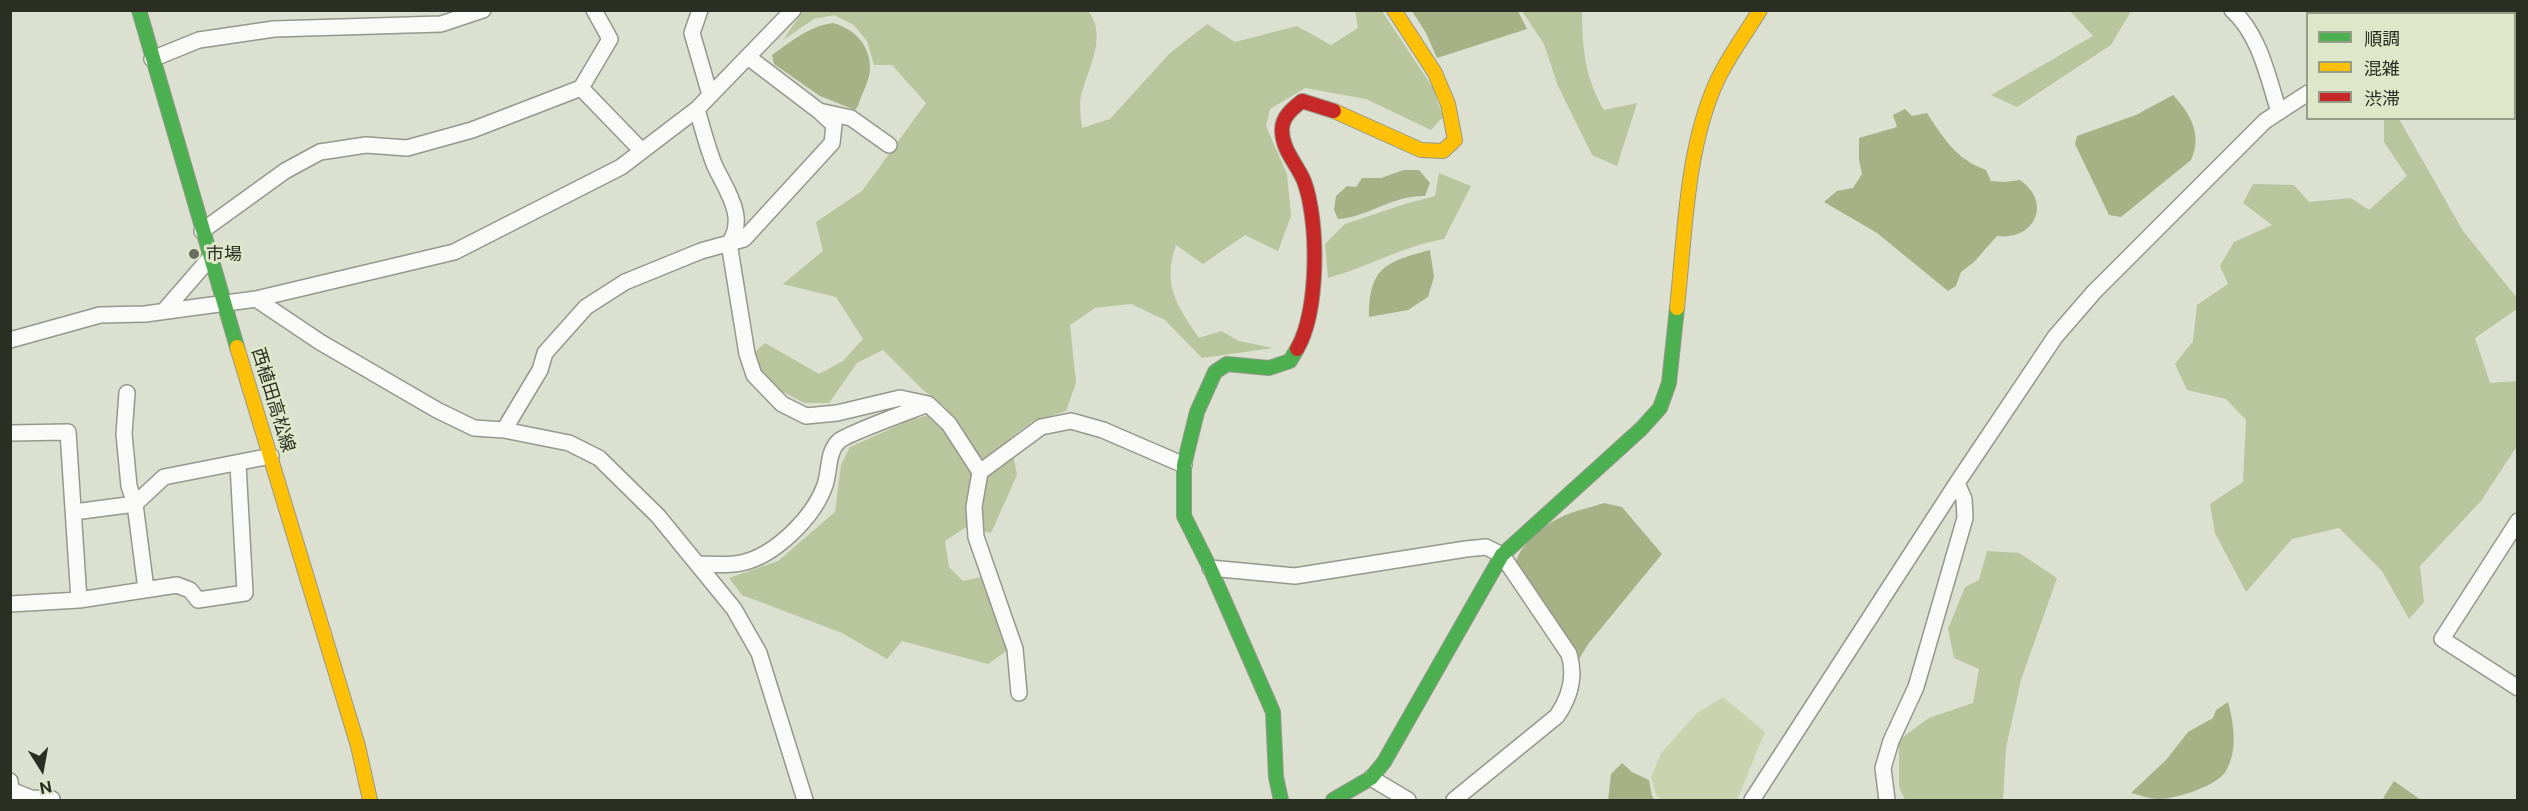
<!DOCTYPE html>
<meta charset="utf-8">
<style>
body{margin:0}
#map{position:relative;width:2528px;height:811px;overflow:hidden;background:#dbe0d0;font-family:"Public Sans","Noto Sans JP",sans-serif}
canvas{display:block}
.frame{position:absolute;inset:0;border:12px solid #2b2e23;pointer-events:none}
.legend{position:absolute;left:2306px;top:12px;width:210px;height:108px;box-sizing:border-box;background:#dee7c9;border:2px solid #969d87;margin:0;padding:8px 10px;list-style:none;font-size:18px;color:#2b2e23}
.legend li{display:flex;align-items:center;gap:12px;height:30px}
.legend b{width:30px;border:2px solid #969d87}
.north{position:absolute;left:12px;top:739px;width:60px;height:60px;-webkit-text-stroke:4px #dee7c9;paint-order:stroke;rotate:169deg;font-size:16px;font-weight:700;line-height:24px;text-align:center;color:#2b2e23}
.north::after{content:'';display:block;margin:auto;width:21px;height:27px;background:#2b2e23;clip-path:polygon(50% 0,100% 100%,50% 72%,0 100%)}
</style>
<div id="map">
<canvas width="2528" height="811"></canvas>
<div class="frame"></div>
<ul class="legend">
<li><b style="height:8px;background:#4caf50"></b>順調</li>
<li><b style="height:8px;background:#ffc107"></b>混雑</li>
<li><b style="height:8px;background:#c62828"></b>渋滞</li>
</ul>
<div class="north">N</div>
</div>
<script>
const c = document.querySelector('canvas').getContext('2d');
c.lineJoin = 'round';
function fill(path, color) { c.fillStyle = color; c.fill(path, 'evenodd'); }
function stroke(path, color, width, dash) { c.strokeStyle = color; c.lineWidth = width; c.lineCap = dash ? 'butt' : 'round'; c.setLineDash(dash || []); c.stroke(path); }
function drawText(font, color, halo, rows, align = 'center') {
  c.font = font + ' "Public Sans","Noto Sans JP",sans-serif'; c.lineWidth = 6; c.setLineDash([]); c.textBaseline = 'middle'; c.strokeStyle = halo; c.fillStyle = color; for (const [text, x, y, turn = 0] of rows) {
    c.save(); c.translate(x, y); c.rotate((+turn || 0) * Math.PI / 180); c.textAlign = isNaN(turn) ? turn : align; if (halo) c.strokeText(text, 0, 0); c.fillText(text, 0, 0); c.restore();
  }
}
fill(new Path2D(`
 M1723,697L1765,732L1737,800H1661L1656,795L1651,777L1661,753L1696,714Z`), '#c9d4ae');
fill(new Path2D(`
 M803,11H1088C1108,35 1088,69 1081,96C1079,105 1081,119 1082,128L1110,119L1169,54L1207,24L1235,42L1297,26L1331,45L1358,28L1355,11H1382L1433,88L1443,117L1431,130L1366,99L1305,88L1270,109L1266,126L1287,174L1291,216L1278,251L1245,235L1203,264L1176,245C1162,285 1177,306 1199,338L1221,331L1239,341L1273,348L1202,358L1165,320L1131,304L1095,308L1070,325L1076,383L1066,411L1032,422L1010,438L1017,475L991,533L966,527L945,541L949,567L963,581L981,577L1008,650L988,664L902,641L887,659L842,633L742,595L729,578L778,561L835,512L841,465L850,447L906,422L947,409L922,389L883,350L857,363L829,403H804L770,385L753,354L765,343L819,374L843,361L863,339L836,297L783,284L823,251L816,222L862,191L926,103L892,65H874L867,41L854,25L834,15L814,19L783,40Z
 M1522,11H1582C1582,46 1585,79 1604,110L1637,103L1617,166L1592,155L1558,86L1544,44Z
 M2070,11H2131L2111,45L2017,107L1991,95L2093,36Z
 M2384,119H2399L2463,231L2517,298V309L2475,338L2490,383L2517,381V446L2481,501L2420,566L2424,602L2409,619L2382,571L2339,528L2292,539L2246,592L2215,533L2210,504L2243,482L2246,420L2226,399L2187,390L2175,364L2193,341L2197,305L2228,284L2220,266L2234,242L2272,225L2243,203L2253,184L2294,185L2309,202L2351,198L2369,210L2407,176L2384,142Z
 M1439,173L1471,186L1444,239C1403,246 1368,267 1328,278L1325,244L1345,224L1405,204L1435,196Z
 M1987,551L2019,553L2057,578L2021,680L2006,748L2003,800H1905L1899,787V740L1929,718L1973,703L1979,669L1954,658L1948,629L1965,587L1979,580Z`), '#b9c59d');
fill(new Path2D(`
 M2499,10L2501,13L2345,14L2344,11Z
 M1412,11H1518L1527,29L1437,58L1426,33Z
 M833,23C855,29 871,46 870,70C869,82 861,95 858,106L855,110L820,96L774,64L772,55C792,41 809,26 833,23Z
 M2173,95C2190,113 2203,135 2191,160L2121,217L2109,215L2075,144L2077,136L2136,115Z
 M1905,109L1912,116L1927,113C1944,139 1956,159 1986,170L1991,181L2005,182L2020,180C2053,203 2034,241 1997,236L1974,262L1961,272L1956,286L1948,291L1877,233L1824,202L1837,191L1853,188L1862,174L1859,160V138L1897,127L1893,115Z
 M1404,170H1419L1430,183L1425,196C1392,195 1369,217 1338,219L1334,210L1336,196L1347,186L1356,187L1362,178H1381Z
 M1430,250L1434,277L1428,297L1408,310L1369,317C1369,267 1386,262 1430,250Z
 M1604,503L1622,507L1662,554L1589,643L1579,659L1515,566C1518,546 1542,527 1559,518C1572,511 1590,508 1604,503Z
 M2228,702C2234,724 2238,750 2226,771C2217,786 2176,799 2159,799C2149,799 2140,795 2131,793L2166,760L2188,732L2213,718L2216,710Z
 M1622,763L1632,772L1649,780L1652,796L1655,800H1608L1611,774Z
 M2394,781L2421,800H2382Z`), '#a6b285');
const street = new Path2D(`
 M594,10L610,39L581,88L642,151
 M700,10L692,33L710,95
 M2232,10C2260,35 2268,78 2279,112
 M152,59L199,40L274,29L441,24L483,10
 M2514,60L2518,61
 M697,109C702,127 707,146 714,164C725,189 748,217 729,243L747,354L754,375L782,404L806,416L837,413L900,398L928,404L949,424L980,472
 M819,111L851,118L889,145
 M202,231L285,171L320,152L366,145L407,148L472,130L581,88
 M256,299L320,342L437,410L474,428L504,430L569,443L599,458L658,516L734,609L759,653L805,800
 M164,311L210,258
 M10,340L100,315L145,314L256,299L454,252L621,167L697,109L793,10
 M127,393L124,434L129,486L135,504L146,589
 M504,430L540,370L545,353L586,307L625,282L701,251L744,239L832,143L834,125L819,111L748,57
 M10,433L68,432L79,600
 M74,512L135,504L164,477L271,456
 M2518,521L2442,639L2518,688
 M699,564C712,564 728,566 741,563C775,556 814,517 825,485C830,471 827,452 839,441C846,434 913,410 928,404
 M1210,568L1295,576L1466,549L1486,547L1502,555L1569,654C1576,677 1570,697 1557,716L1454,800
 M10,604L79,600L177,585L190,590L198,600L245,593L238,464
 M1019,693L1015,649L976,537L974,507L980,472L1041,427L1071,421L1103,430L1184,465
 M1371,778L1408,800
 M10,781L11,790L31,798L52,799
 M1752,800L1957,483L2055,337L2094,292L2265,121L2308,93
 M1887,800L1883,768L1891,741L1916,687L1965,518L1964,499L1957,483`);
const fast = new Path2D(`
 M139,10L237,347
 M1281,800L1276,777L1273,712L1210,568L1184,516V465L1197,412L1215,372L1227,364L1269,368L1290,361L1297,349
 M1333,800L1371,778L1384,762L1502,555L1641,429L1660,408L1669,383L1677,308`);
const slow = new Path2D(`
 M1334,111L1421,150L1443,151L1455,140L1448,104L1435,73L1394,10
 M1677,308C1685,235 1686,148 1717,81C1728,57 1746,33 1760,10
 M237,347L358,746L370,800`);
const jam = new Path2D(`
 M1297,349C1319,312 1319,221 1304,181C1297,164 1282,150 1282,130C1282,117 1292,109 1302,101L1334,111`);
stroke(street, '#95988c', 18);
stroke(fast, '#95988c', 16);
stroke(slow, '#95988c', 16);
stroke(jam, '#95988c', 16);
stroke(street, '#fafaf8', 15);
stroke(fast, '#4caf50', 14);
stroke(slow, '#ffc107', 14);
stroke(jam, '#c62828', 14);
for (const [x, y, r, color] of [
 [194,254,6,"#696c60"]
]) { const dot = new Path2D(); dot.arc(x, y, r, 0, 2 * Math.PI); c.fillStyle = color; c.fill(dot); stroke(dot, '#dee7c9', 2); }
drawText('18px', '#2b2e23', '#dee7c9', [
 ["市場",206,254]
], 'left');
drawText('18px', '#2b2e23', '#dee7c9', [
 ["西植田高松線",273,400,73]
]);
</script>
